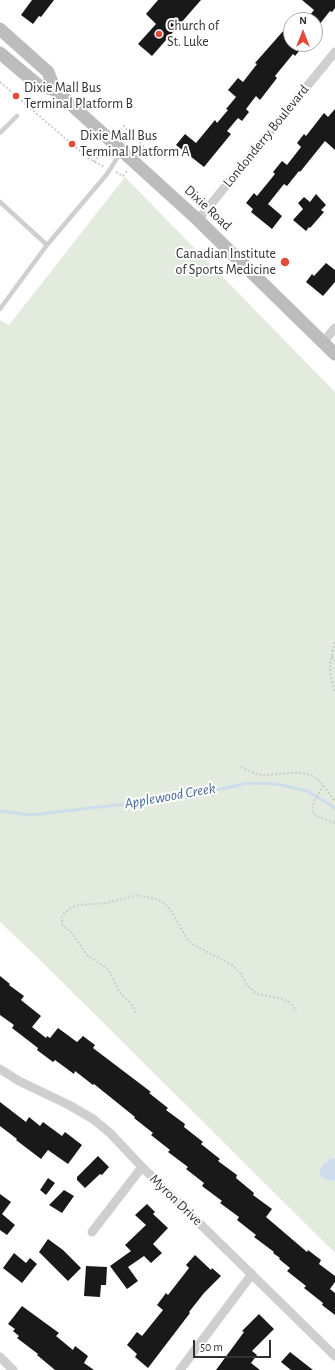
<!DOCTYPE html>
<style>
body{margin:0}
#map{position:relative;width:335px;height:1370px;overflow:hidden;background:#fff;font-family:"Alegreya Sans",sans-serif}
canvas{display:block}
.north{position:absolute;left:283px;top:12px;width:40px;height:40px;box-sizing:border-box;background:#fff;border:1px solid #adadad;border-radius:50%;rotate:0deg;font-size:11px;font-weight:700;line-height:16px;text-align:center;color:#323232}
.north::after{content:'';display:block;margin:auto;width:14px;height:18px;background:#e24a3c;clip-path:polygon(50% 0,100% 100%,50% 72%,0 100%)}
.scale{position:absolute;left:193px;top:1340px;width:78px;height:18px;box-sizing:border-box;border:2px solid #323232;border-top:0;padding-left:5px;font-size:12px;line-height:14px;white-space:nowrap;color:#323232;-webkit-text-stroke:3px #fff;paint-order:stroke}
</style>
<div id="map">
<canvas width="335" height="1370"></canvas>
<div class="north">N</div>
<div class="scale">50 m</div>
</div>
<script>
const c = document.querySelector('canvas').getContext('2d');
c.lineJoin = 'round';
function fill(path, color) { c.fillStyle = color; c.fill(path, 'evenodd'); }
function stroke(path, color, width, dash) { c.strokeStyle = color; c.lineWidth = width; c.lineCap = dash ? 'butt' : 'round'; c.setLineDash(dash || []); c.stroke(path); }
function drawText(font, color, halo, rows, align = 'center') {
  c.font = font + ' "Alegreya Sans",sans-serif'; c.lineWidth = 4; c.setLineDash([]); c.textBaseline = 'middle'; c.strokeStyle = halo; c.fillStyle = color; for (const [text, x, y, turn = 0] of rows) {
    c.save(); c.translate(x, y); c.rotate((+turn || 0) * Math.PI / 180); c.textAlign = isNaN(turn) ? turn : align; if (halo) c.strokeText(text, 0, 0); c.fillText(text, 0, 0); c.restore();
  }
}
fill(new Path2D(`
 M125,177L335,392V1253L37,957L0,922V320L9,325Z`), '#e3ebde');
fill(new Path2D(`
 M332,1158L335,1159V1181C331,1180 325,1180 322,1177C315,1170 326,1161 332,1158Z`), '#cedced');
stroke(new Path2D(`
 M0,811L31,815L125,804L174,795L216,790L248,783L277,784L307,791L331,805L335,809`), '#cedced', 3);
fill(new Path2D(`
 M32,0H54L41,17L39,16L33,24L21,15Z
 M158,0H201L152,56L138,44L156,24L146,14Z
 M302,0H335V8L332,12L330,11L315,30V20H306L314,10Z
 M285,29L291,34V44H305L295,56L293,54L275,76L277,78L260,100L256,96L246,109L249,112L242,121L238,118L227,131L231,134L204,167L176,145L185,134L196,143L215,120L217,123L228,110L226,109L236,97L228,90L238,78L243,82L257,64L255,63Z
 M335,109V150L325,141L300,172L299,171L287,186L284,184L268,204L282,216L272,229L251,212L253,209L246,203L254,193L257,196L275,174L273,172L282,161L287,165L301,147L297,143L304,134L306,136L324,113L328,117Z
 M316,194L326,205L321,210L324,212L310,228L309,227L306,231L293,220L303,209L298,203L304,197L310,202Z
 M326,263L335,270V282L323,296L306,282L312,274L314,276Z
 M0,976L10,984L9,985L24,996L21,1000L41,1016L32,1027L46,1038L47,1036L50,1038L58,1028L77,1042L83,1036L95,1045L93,1048L151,1092L149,1093L168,1108L166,1110L185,1124L184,1127L203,1142L201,1144L220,1159L218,1161L237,1175L236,1178L254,1193L253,1195L272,1209L266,1217L307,1252L308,1250L321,1260L319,1264L335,1276V1282L330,1289L335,1293V1315L322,1305L323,1303L304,1288L306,1286L287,1271L290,1268L279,1259L280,1258L273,1253L274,1252L254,1237L256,1235L237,1220L239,1217L220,1203L222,1201L202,1186L204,1183L186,1169L188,1167L168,1152L170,1150L151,1135L153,1133L134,1118L135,1117L94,1084L93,1085L75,1071L74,1074L55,1060L53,1062L37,1050L38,1048L12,1028L14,1025L0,1015Z
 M0,1102L26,1122L29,1117L40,1126L43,1122L62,1136L65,1132L82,1145L68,1164L48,1150L41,1159L16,1140L17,1139L0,1126Z
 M98,1156L109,1167L102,1175L100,1174L85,1188L77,1180V1177Z
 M48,1178L55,1183L46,1195L40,1190Z
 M64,1190L74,1196L62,1213L49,1205Z
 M0,1194L11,1202L2,1214L15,1225L7,1235L0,1230Z
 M147,1204L155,1212L153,1214L168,1228L153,1244L162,1253L151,1263L144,1256L128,1267L138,1281L127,1289L110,1266L131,1251L125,1245L146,1225L135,1215Z
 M48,1239L63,1250L81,1268L68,1281L39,1252Z
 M14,1253L26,1263L30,1258L37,1264L22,1283L3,1268Z
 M195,1255L211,1270L212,1268L221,1276L204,1293L189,1312L190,1313L148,1368L135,1357L137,1354L127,1345L137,1332L142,1336L163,1310L157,1305L166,1293L168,1295L189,1268L186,1265Z
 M86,1266L107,1267L106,1285H101L100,1297L84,1296Z
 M22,1306L59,1333L56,1336L73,1350L75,1346L88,1356L84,1363L94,1370H55L37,1355L38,1354L17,1338L19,1336L13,1331L15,1329L8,1324Z
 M259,1314L274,1329L252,1351L257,1355L251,1363L260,1370H216L244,1332L242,1331Z
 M290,1352L313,1370H291L281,1362Z`), '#191919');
stroke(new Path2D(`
 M0,82L88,158L104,167
 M118,133L124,126L145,148L142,153
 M94,162L103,150
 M116,172L123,176L128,170
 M335,642C330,662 327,670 335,691
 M332,656L335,661
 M241,767C248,770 256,775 264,775C281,775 303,768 317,779C324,785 329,794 335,801
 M210,782L213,797
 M323,785C320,794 310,803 313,813L319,817L335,823
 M135,1013L133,1006L120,993L109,971L105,967L87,955L71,932L63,926L62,922V916L65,912L71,908L79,905L107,903L138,895L156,899L164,903L170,909L186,937L192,944L232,965L241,974L247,985L257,994L283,999L291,1003L296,1011`), '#ccc', 2, [2, 2]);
stroke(new Path2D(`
 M0,133L17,116
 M0,202L47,245
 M0,309L47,245L107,174L121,152`), '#cfcfcf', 4.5);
stroke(new Path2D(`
 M198,220L335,52
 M323,342L335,328
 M0,1069L19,1081L69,1105L93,1119L110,1133L142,1167L335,1356
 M92,1232L142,1167
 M0,1357L13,1370
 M180,1370L252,1274`), '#cfcfcf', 9);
stroke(new Path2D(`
 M0,29L48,72L55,90
 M0,53L38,85L55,90L198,220L335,354`), '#bcbcbc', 13);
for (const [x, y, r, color] of [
 [159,34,4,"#e24a3c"],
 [16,96,4,"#e24a3c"],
 [72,144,4,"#e24a3c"],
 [285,262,5,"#e24a3c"]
]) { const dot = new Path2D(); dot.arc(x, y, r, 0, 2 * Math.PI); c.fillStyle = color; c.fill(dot); stroke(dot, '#fff', 1.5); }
drawText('14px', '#323232', '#fff', [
 ["Church of",167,26],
 ["St. Luke",167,42],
 ["Dixie Mall Bus",24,88],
 ["Terminal Platform B",24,104],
 ["Dixie Mall Bus",80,136],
 ["Terminal Platform A",80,152],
 ["Canadian Institute",276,254,"right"],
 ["of Sports Medicine",276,270,"right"]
], 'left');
drawText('14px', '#323232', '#fff', [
 ["Londonderry Boulevard",266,136,-51],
 ["Dixie Road",208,208,43],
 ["Myron Drive",176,1200,44]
]);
drawText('italic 15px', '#416694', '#fff', [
 ["Applewood Creek",170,796,-10]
]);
</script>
